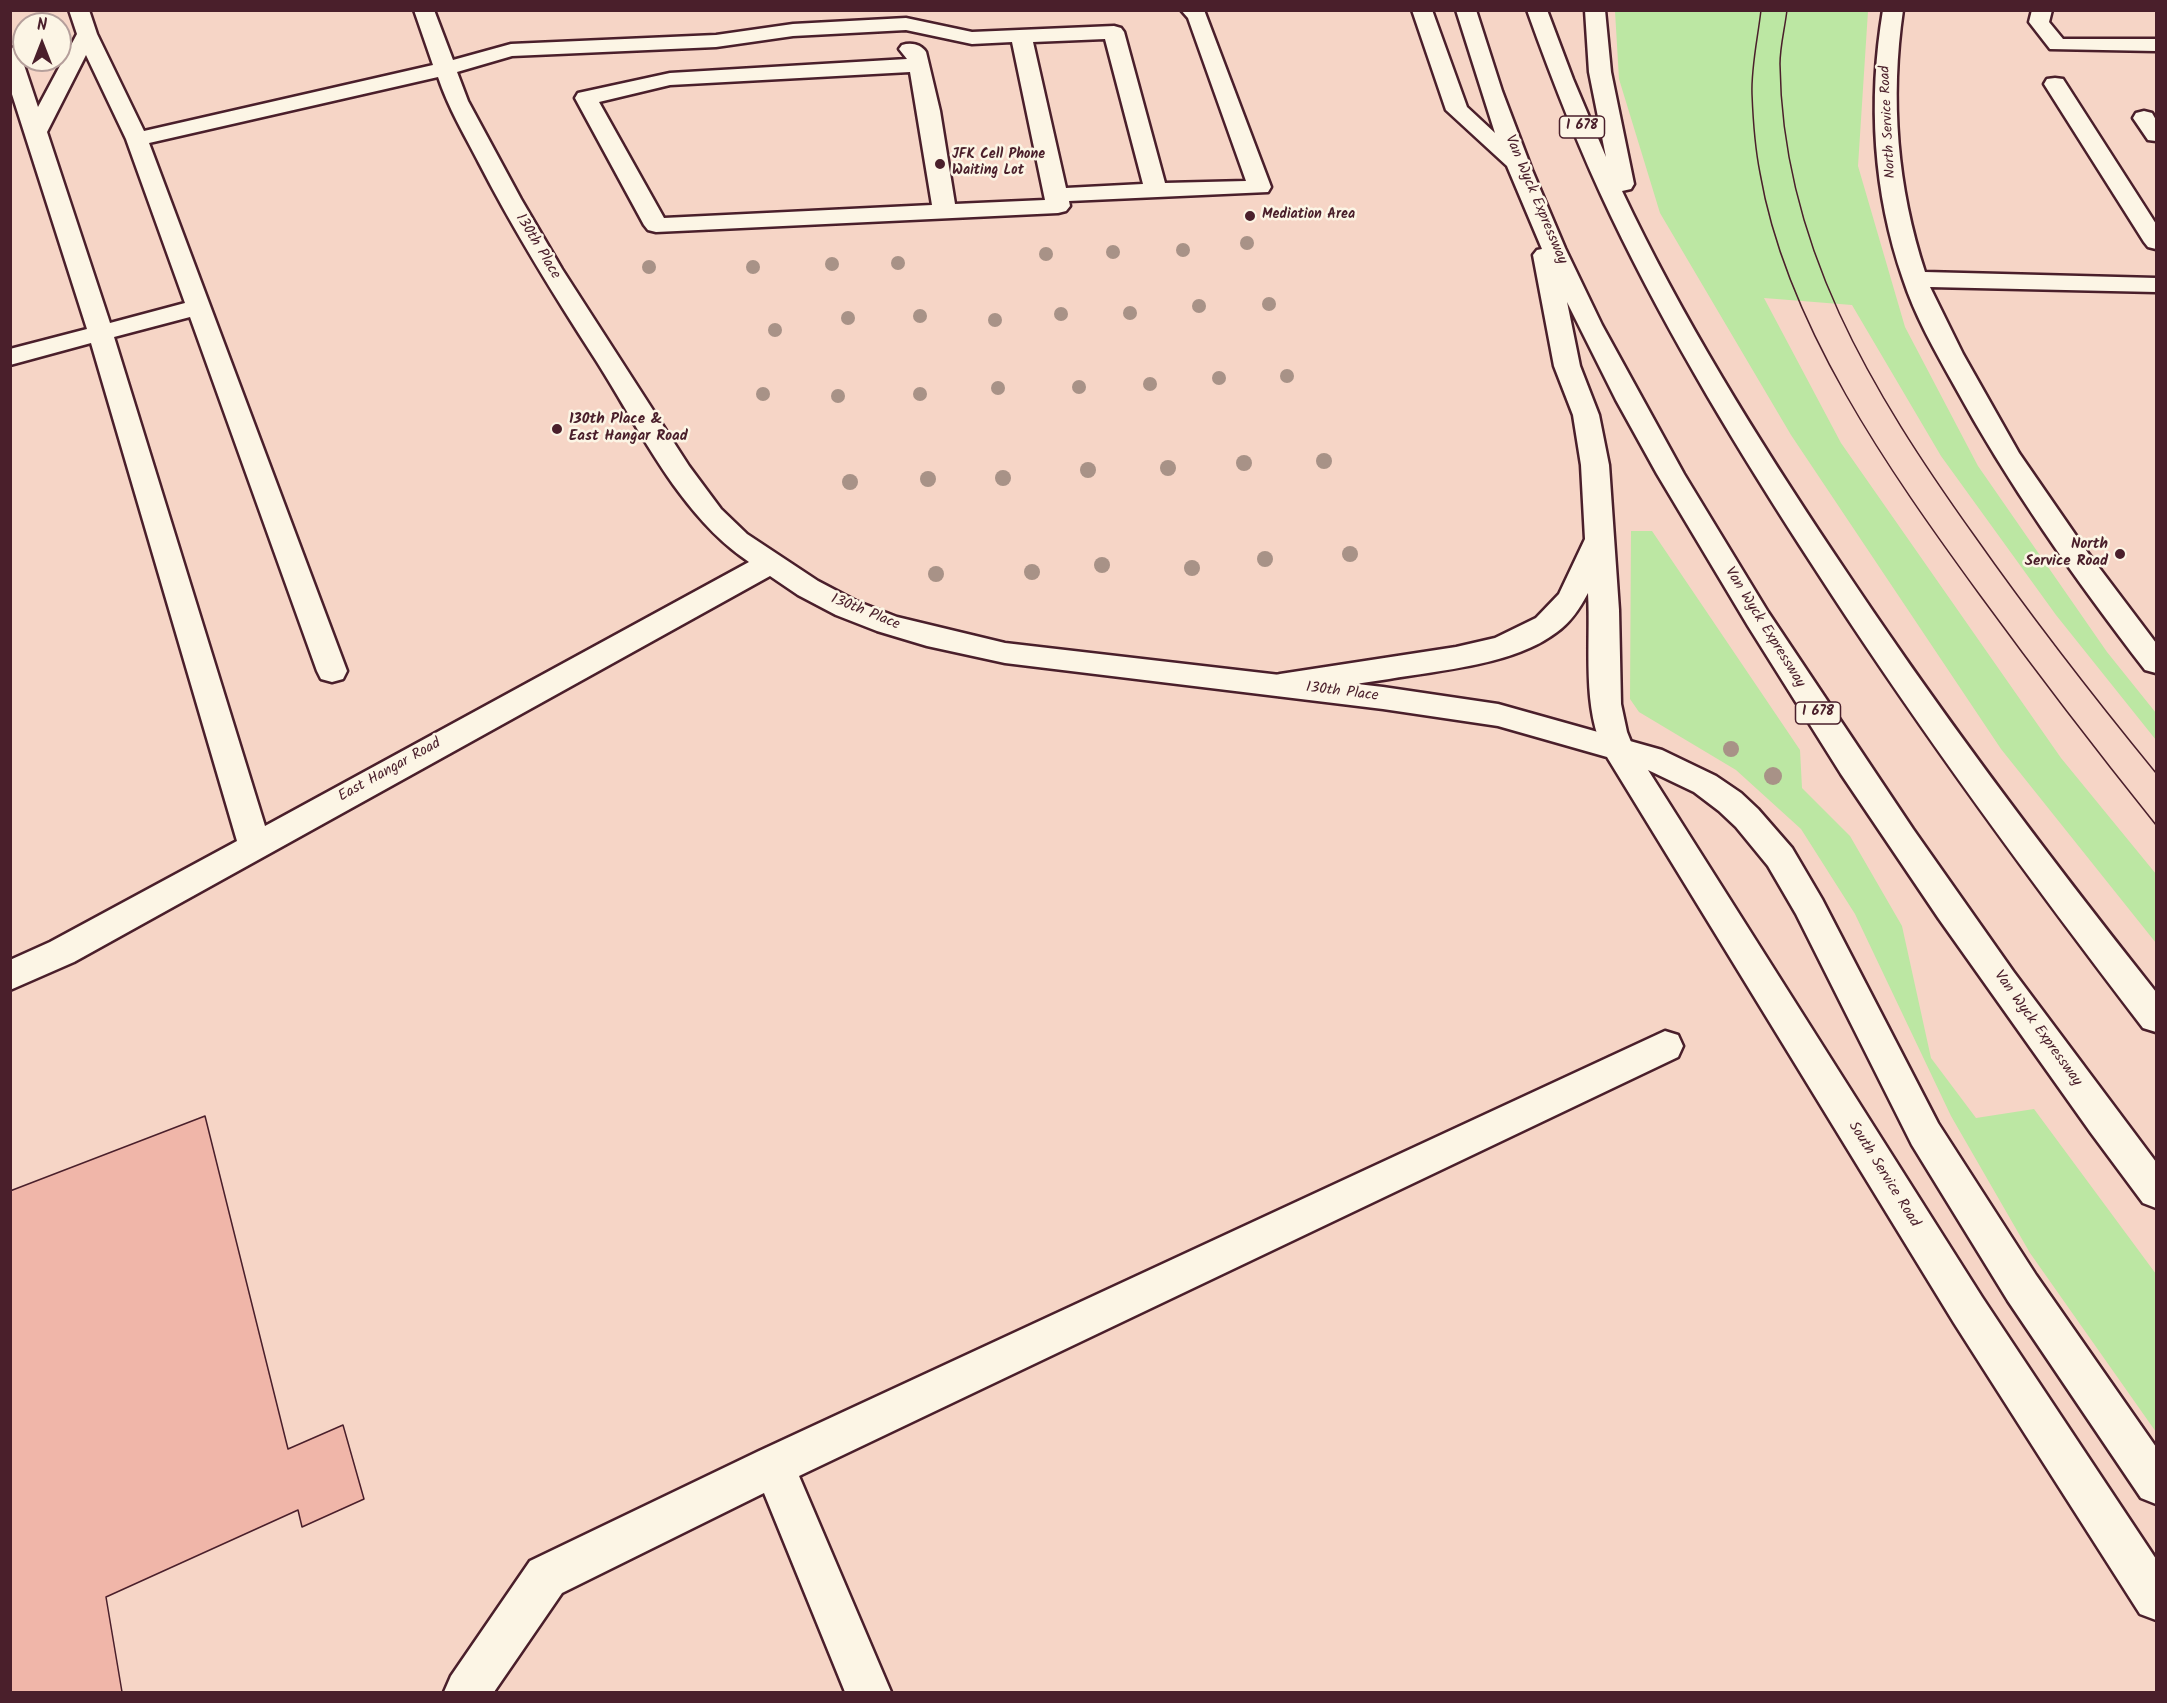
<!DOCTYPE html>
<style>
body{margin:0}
#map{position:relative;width:2167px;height:1703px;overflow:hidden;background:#f8e2d3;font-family:Kalam,sans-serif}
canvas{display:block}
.frame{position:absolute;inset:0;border:12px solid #4a1f2b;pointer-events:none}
.north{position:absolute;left:12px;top:12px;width:60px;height:60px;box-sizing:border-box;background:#fcf5e5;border:2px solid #b59f9b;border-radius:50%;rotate:0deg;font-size:16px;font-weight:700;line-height:24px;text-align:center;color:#4a1f2b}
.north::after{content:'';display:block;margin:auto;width:21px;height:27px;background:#4a1f2b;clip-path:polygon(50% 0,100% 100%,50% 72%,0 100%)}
</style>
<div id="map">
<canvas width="2167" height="1703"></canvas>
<div class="frame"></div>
<div class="north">N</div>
</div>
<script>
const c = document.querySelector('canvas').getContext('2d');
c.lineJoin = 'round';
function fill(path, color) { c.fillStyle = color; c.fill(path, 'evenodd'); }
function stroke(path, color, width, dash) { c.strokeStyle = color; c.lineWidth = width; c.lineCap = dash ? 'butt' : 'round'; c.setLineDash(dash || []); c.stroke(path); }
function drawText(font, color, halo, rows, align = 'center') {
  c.font = font + ' Kalam,sans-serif'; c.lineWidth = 5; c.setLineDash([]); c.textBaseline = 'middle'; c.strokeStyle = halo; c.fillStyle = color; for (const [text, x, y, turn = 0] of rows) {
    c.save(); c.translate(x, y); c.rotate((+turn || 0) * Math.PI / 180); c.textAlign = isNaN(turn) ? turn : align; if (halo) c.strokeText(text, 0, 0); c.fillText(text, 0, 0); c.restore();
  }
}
fill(new Path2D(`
 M11,11H2156V1692H11ZM24,24H60V60H24Z`), '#f6d5c6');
fill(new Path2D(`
 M1615,11H1868L1858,166L1905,327L1978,466L2107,652L2156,713V740L2056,615L1941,456L1852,305L1764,298L1841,443L2061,758L2156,874V943L2001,749L1791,435L1660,213L1619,79Z
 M1631,531H1652L1800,750L1802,788L1850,836L1902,926L1931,1058L1976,1118L2034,1109L2156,1274V1432L2030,1253L1951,1116L1855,914L1801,829L1736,770L1639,712L1630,699Z`), '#bce7a3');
const building = new Path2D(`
 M205,1116L288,1449L343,1425L364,1499L302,1527L298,1510L106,1597L122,1692H10V1191Z`);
fill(building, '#f0b6a9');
stroke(building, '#4a1f2b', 1.5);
const minor = new Path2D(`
 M69,10H89L97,34L144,131L433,65L414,10H434L453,60L511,44L716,35L793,24L906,18L972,32L1114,26L1121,28L1124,32L1165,183L1246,181L1188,18L1181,10H1204L1271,187L1268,192L1069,201L1070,206L1066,211L1058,213L656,232L648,230L644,225L575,98L578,93L670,73L907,59L899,49L902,45C911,42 921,44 926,52L940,111L955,204L1045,200L1012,42L972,44L906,30L793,36L716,47L512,56L457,72L468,101L521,199L562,269L689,466L721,509L747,534L818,581L856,601L897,617L1005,643L1383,687L1498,704L1662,750L1716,776L1741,793L1758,809L1792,848L1822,899L1938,1123L2036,1275L2156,1447V1504L2141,1498L2008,1301L1912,1145L1796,914L1768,866L1736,827L1719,811L1694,792L1648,770L1982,1297L2156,1559V1620L2140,1614L1954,1323L1607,757L1498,726L1383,709L1005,663L927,646L877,631L836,615L798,595L770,576L74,962L10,990V960L50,942L237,841L91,343L10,365V349L87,329L10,88V47L17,49L20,53L38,107L77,34ZM1105,39L1143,184L1066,188L1033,42ZM86,55L126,139L185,303L110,323L47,132ZM910,72L932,205L664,218L599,102L670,85ZM438,77C448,107 464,134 479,163C514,231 555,297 597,362C640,430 681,517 749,562L265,826L114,337L190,317L317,671L321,679L332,682L343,679L347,671L149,143Z
 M1883,10H1903C1890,99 1897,187 1925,272L2156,278V292L1930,287L1963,354L2019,453L2088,553L2156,643V673L2145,670C2075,579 2009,486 1954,385C1935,351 1915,316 1903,279C1873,192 1868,100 1883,10Z
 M2032,10H2052L2049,22L2063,39H2156V51L2050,49L2029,22Z
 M2055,78L2063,79L2156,224V249L2148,247L2144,242L2044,84L2047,79Z
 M2144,111L2152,113L2156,120V141L2148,140L2133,118L2136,113Z
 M1665,1031L1678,1035L1683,1046L1678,1057L799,1476L891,1692H845L764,1493L562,1593L494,1692H444L451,1676L530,1561L759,1451Z`);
const highway = new Path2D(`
 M1412,10H1432L1467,107L1495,133L1456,10H1476L1502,91L1532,170L1565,248L1602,325L1684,474L1768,612L1913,829L2013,971L2156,1162V1208L2143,1203L2091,1133L1939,919L1841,774L1748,626L1657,474L1616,400L1567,302L1580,366L1599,415L1609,465L1619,610L1621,704L1627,732L1633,747L1628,755L1617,758L1606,755C1581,710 1591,644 1588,593C1580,608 1571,622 1557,632C1514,665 1441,670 1389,679C1353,684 1317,691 1280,696L1269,693L1265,685L1269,677L1280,674L1456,647L1495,638L1536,618L1559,594L1585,539L1581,465L1573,415L1554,366L1533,255L1537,250L1542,249L1507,166L1446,110Z
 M1527,10H1547L1573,79L1606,157L1589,72L1585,10H1605L1611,72L1634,184L1631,189L1622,191C1682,318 1757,438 1835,555C1935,706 2044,851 2156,992V1032L2143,1028C2029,879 1917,727 1815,569C1741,455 1670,339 1611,216C1579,149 1552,80 1527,10Z`);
stroke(minor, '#4a1f2b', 5);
stroke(highway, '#4a1f2b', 5);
fill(minor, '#fcf5e5');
fill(highway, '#fcf5e5');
stroke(new Path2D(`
 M1761,10C1758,37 1751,67 1752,94C1753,120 1755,148 1760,173C1786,325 1890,472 1979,594C2036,672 2095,749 2156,825
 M1787,10C1785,28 1780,46 1780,64C1782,245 1872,392 1974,535C2031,616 2093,696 2156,773`), '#4a1f2b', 1.5);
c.fillStyle = '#a89287';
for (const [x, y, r] of [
 [1247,243,7],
 [1183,250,7],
 [1113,252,7],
 [1046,254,7],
 [898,263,7],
 [832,264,7],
 [649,267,7],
 [753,267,7],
 [1269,304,7],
 [1199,306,7],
 [1130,313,7],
 [1061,314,7],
 [920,316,7],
 [848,318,7],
 [995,320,7],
 [775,330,7],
 [1287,376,7],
 [1219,378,7],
 [1150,384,7],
 [1079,387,7],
 [998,388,7],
 [763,394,7],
 [920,394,7],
 [838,396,7],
 [1324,461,8],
 [1244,463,8],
 [1168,468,8],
 [1088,470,8],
 [1003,478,8],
 [928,479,8],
 [850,482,8],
 [1350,554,8],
 [1265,559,8],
 [1102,565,8],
 [1192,568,8],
 [1032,572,8],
 [936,574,8],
 [1731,749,8],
 [1773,776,9]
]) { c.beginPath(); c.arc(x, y, r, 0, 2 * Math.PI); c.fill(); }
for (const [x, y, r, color] of [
 [940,164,6,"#4a1f2b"],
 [1250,216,6,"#4a1f2b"],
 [557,429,6,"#4a1f2b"],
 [2120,554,6,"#4a1f2b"]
]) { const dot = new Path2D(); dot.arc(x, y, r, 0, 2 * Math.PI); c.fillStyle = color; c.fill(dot); stroke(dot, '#fcf5e5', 2); }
drawText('14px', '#4a1f2b', '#fcf5e5', [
 ["North Service Road",1889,122,-93]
]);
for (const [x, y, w] of [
 [1582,127,45],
 [1818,713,45]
]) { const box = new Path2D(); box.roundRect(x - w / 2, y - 11, w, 22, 4.5); c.fillStyle = '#fcf5e5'; c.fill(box); stroke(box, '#4a1f2b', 1.5); }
drawText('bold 14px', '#4a1f2b', null, [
 ["I 678",1582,127],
 ["I 678",1818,713]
]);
drawText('bold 14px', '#4a1f2b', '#fcf5e5', [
 ["JFK Cell Phone",952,156],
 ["Waiting Lot",952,172],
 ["Mediation Area",1262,216]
], 'left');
drawText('15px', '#4a1f2b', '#fcf5e5', [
 ["Van Wyck Expressway",1535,200,67],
 ["130th Place",537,247,59],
 ["130th Place",865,613,22],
 ["Van Wyck Expressway",1764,628,58],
 ["130th Place",1342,693,7],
 ["East Hangar Road",390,771,-29],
 ["Van Wyck Expressway",2037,1029,54],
 ["South Service Road",1883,1175,58]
]);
drawText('bold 15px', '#4a1f2b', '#fcf5e5', [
 ["130th Place &",569,420],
 ["East Hangar Road",569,437],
 ["North",2108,545,"right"],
 ["Service Road",2108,562,"right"]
], 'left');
</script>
